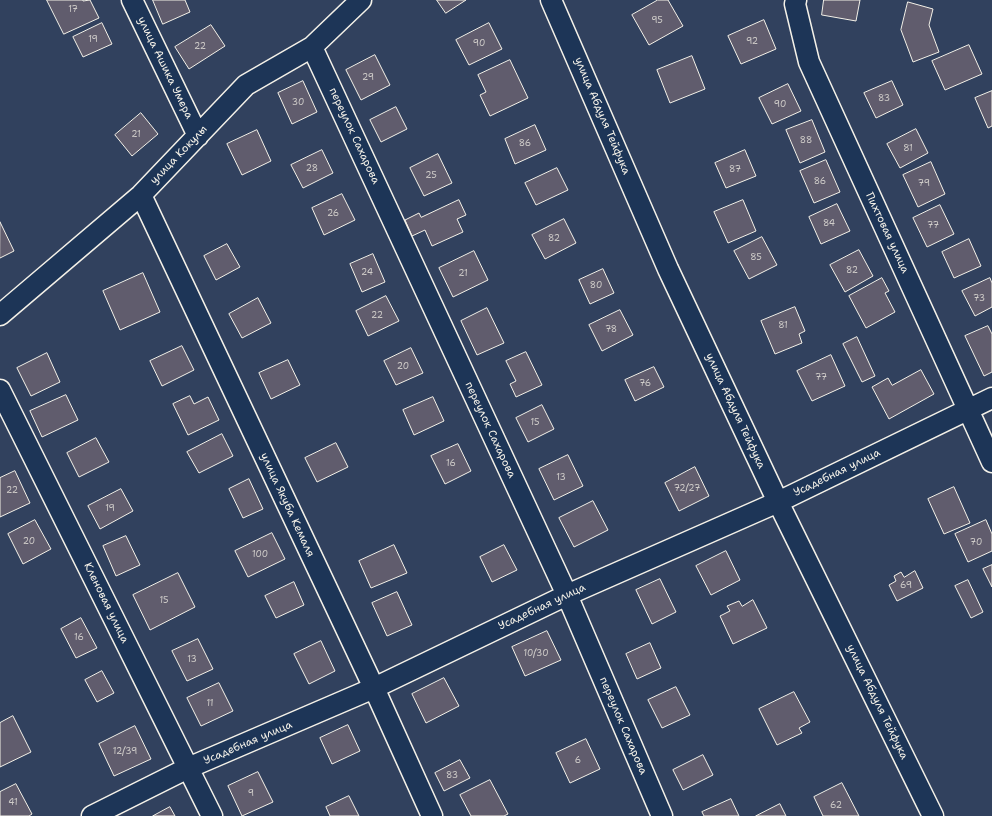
<!DOCTYPE html>
<meta charset="utf-8">
<style>
body{margin:0}
canvas{display:block;background:#31415e}
</style>
<canvas width="992" height="816"></canvas>
<script>
const c = document.querySelector('canvas').getContext('2d');
c.lineJoin = 'round';
function fill(path, color) { c.fillStyle = color; c.fill(path, 'evenodd'); }
function stroke(path, color, width, dash) { c.strokeStyle = color; c.lineWidth = width; c.lineCap = dash ? 'butt' : 'round'; c.setLineDash(dash || []); c.stroke(path); }
function drawText(font, color, halo, rows, align = 'center') {
  c.font = font + ' "Shantell Sans",sans-serif'; c.lineWidth = 4; c.setLineDash([]); c.textBaseline = 'middle'; c.strokeStyle = halo; c.fillStyle = color; for (const [text, x, y, turn = 0] of rows) {
    c.save(); c.translate(x, y); c.rotate((+turn || 0) * Math.PI / 180); c.textAlign = isNaN(turn) ? turn : align; if (halo) c.strokeText(text, 0, 0); c.fillText(text, 0, 0); c.restore();
  }
}
const building = new Path2D(`
 M47,0H83V1L90,0L99,18L64,34Z
 M153,0H185L190,12L163,24Z
 M437,0H466L446,13Z
 M658,0H668L683,26L649,45L632,15Z
 M824,0H860L856,21L822,15Z
 M908,2L933,9L929,25L939,52L913,62L901,30Z
 M764,20L776,49L741,64L728,36Z
 M102,23L112,44L83,57L73,37Z
 M489,23L502,49L469,65L456,40Z
 M211,25L225,46L189,69L175,47Z
 M969,45L982,74L945,90L932,61Z
 M375,55L390,85L361,100L346,70Z
 M692,56L705,89L670,103L657,70Z
 M510,60L528,98L490,116L480,95L486,92L478,75Z
 M303,81L317,112L292,124L278,93Z
 M892,81L903,105L876,118L864,93Z
 M788,84L801,111L772,124L759,98Z
 M992,91V126L988,128L975,98Z
 M396,107L407,129L381,142L370,120Z
 M141,113L158,134L132,156L115,135Z
 M812,120L825,152L800,163L786,130Z
 M535,125L546,150L515,164L505,139Z
 M916,129L928,153L900,168L887,144Z
 M257,130L271,161L242,175L227,144Z
 M322,150L333,173L303,188L291,165Z
 M745,150L756,176L726,188L715,163Z
 M438,154L452,183L424,196L410,168Z
 M826,160L840,192L814,203L800,171Z
 M931,162L945,194L918,207L903,175Z
 M557,168L568,190L536,205L525,183Z
 M342,194L355,220L324,235L312,208Z
 M459,200L466,215L457,219L463,232L432,246L425,230L412,236L405,220L419,213L421,217Z
 M743,200L756,231L728,243L714,212Z
 M837,204L850,231L821,244L809,217Z
 M940,205L954,234L927,247L913,218Z
 M564,219L576,243L545,259L532,235Z
 M0,222L14,251L0,258Z
 M762,237L777,265L749,279L734,251Z
 M969,239L981,266L954,278L942,252Z
 M227,244L240,267L216,280L204,256Z
 M859,250L873,276L845,292L830,265Z
 M474,251L488,280L453,297L439,268Z
 M373,254L385,282L362,292L350,264Z
 M603,269L614,293L590,304L579,280Z
 M143,273L160,312L120,330L103,291Z
 M882,278L889,291L885,293L895,312L866,328L849,296Z
 M990,278L992,283V307L975,316L962,291Z
 M386,296L399,321L368,336L356,311Z
 M258,298L271,323L242,338L229,314Z
 M795,307L805,331L799,334L802,343L775,354L761,321Z
 M487,308L504,343L477,355L461,321Z
 M620,310L633,335L602,351L589,325Z
 M988,326L992,334V372L984,376L965,336Z
 M857,337L875,376L862,382L843,344Z
 M182,346L194,370L162,386L150,361Z
 M411,348L423,373L396,385L384,361Z
 M526,352L542,385L516,397L510,384L516,381L506,361Z
 M47,353L60,382L31,396L17,368Z
 M831,355L845,386L812,401L797,371Z
 M288,360L300,385L271,399L259,373Z
 M654,367L664,387L635,401L625,380Z
 M921,370L934,394L889,419L872,387L888,378L892,385Z
 M66,395L78,420L42,437L30,411Z
 M190,396L194,404L208,397L219,420L188,435L173,404Z
 M433,397L444,421L414,435L403,410Z
 M542,405L554,429L528,442L516,418Z
 M222,434L233,456L199,473L187,452Z
 M96,438L109,462L79,477L67,453Z
 M336,443L348,467L317,482L305,458Z
 M458,444L471,471L445,484L431,456Z
 M568,455L583,486L554,500L539,469Z
 M695,467L709,496L679,511L665,483Z
 M15,471L30,503L0,517V478Z
 M249,479L263,509L243,518L229,489Z
 M954,487L970,523L944,534L928,499Z
 M121,489L133,511L100,529L88,506Z
 M593,501L608,530L574,547L559,518Z
 M35,520L51,549L23,564L8,534Z
 M986,520L992,534V551L968,562L955,534Z
 M272,533L285,559L248,577L235,551Z
 M126,536L140,565L116,576L103,546Z
 M394,545L407,573L371,588L359,561Z
 M504,545L517,570L492,582L480,557Z
 M726,551L740,580L711,595L696,566Z
 M992,565V587L983,569Z
 M915,571L923,588L897,601L889,585L896,581L894,576L901,572L904,577Z
 M178,573L195,607L150,630L133,595Z
 M660,579L676,612L652,624L636,590Z
 M968,580L983,612L971,618L955,586Z
 M294,582L304,605L276,618L265,596Z
 M397,592L412,625L387,636L372,603Z
 M753,600L767,628L733,644L720,616L730,611L727,606L739,601L742,606Z
 M81,618L97,648L76,658L61,629Z
 M547,631L561,660L525,676L512,647Z
 M198,639L213,669L187,681L172,651Z
 M321,641L335,671L309,684L294,654Z
 M650,643L661,668L637,679L626,654Z
 M102,671L114,693L97,702L85,680Z
 M444,678L459,706L426,723L412,694Z
 M219,683L233,711L201,726L187,698Z
 M676,687L690,715L662,728L648,700Z
 M794,692L810,722L799,728L802,733L777,745L759,709Z
 M13,716L31,752L0,767V723Z
 M348,725L360,751L332,764L320,738Z
 M135,726L151,759L114,776L99,744Z
 M586,739L600,769L570,783L556,753Z
 M703,755L713,775L683,790L673,770Z
 M460,760L470,778L444,791L435,773Z
 M258,772L273,802L242,816L228,786Z
 M490,780L508,814L504,816H471L460,795Z
 M842,783L859,816H823L814,797Z
 M16,784L32,814L29,816H0V792Z
 M349,796L359,816H330L326,807Z
 M731,799L739,816H704L702,812Z
 M780,804L786,816H756Z
 M170,807L175,816H153Z`);
fill(building, '#605c6d');
stroke(building, '#f4f1e8', 1);
const minor = new Path2D(`
 M132,0L198,136
 M551,0L668,269L778,502L933,816
 M796,0L795,4L809,62L992,462
 M312,47L567,595L662,816
 M141,195L374,688L432,816
 M0,315L141,195L246,85L312,47L361,0
 M0,390L212,816
 M92,816L188,768L374,688L567,595L778,502L992,398`);
stroke(minor, '#f4f1e8', 23);
stroke(minor, '#1d3557', 20);
drawText('9px', '#cfccc9', null, [
 ["17",73,10],
 ["95",657,21],
 ["19",93,40],
 ["92",752,42],
 ["90",479,44],
 ["22",200,47],
 ["29",368,78],
 ["83",884,99],
 ["30",298,103],
 ["90",780,105],
 ["21",136,135],
 ["88",806,141],
 ["86",525,144],
 ["81",908,149],
 ["28",312,169],
 ["87",735,170],
 ["25",431,176],
 ["86",820,182],
 ["79",924,184],
 ["26",333,214],
 ["84",829,224],
 ["77",933,226],
 ["82",554,239],
 ["85",756,258],
 ["82",852,271],
 ["24",367,273],
 ["21",463,274],
 ["80",596,286],
 ["73",979,299],
 ["22",377,316],
 ["81",783,326],
 ["78",611,330],
 ["20",403,367],
 ["77",821,378],
 ["76",645,384],
 ["15",535,423],
 ["16",451,464],
 ["13",561,478],
 ["72/27",687,489],
 ["22",12,491],
 ["19",110,509],
 ["20",29,542],
 ["70",976,543],
 ["100",260,555],
 ["69",906,586],
 ["15",164,601],
 ["16",79,638],
 ["10/30",536,654],
 ["13",192,660],
 ["11",210,704],
 ["12/39",125,752],
 ["6",578,761],
 ["83",452,776],
 ["9",251,794],
 ["41",13,803],
 ["62",836,806]
]);
drawText('11px', '#f4f1e8', '#1d3557', [
 ["улица Ашика Умера",165,68,64],
 ["улица Абдуля Тейфука",602,116,67],
 ["переулок Сахарова",354,136,65],
 ["улица Кокулы",179,155,-46],
 ["Пихтовая улица",887,233,65],
 ["улица Абдуля Тейфука",735,411,65],
 ["переулок Сахарова",490,430,65],
 ["Усадебная улица",837,473,-26],
 ["улица Якуба Кемаля",287,505,65],
 ["Кленовая улица",106,603,64],
 ["Усадебная улица",542,607,-25],
 ["улица Абдуля Тейфука",877,702,64],
 ["переулок Сахарова",623,726,67],
 ["Усадебная улица",248,743,-23]
]);
</script>
